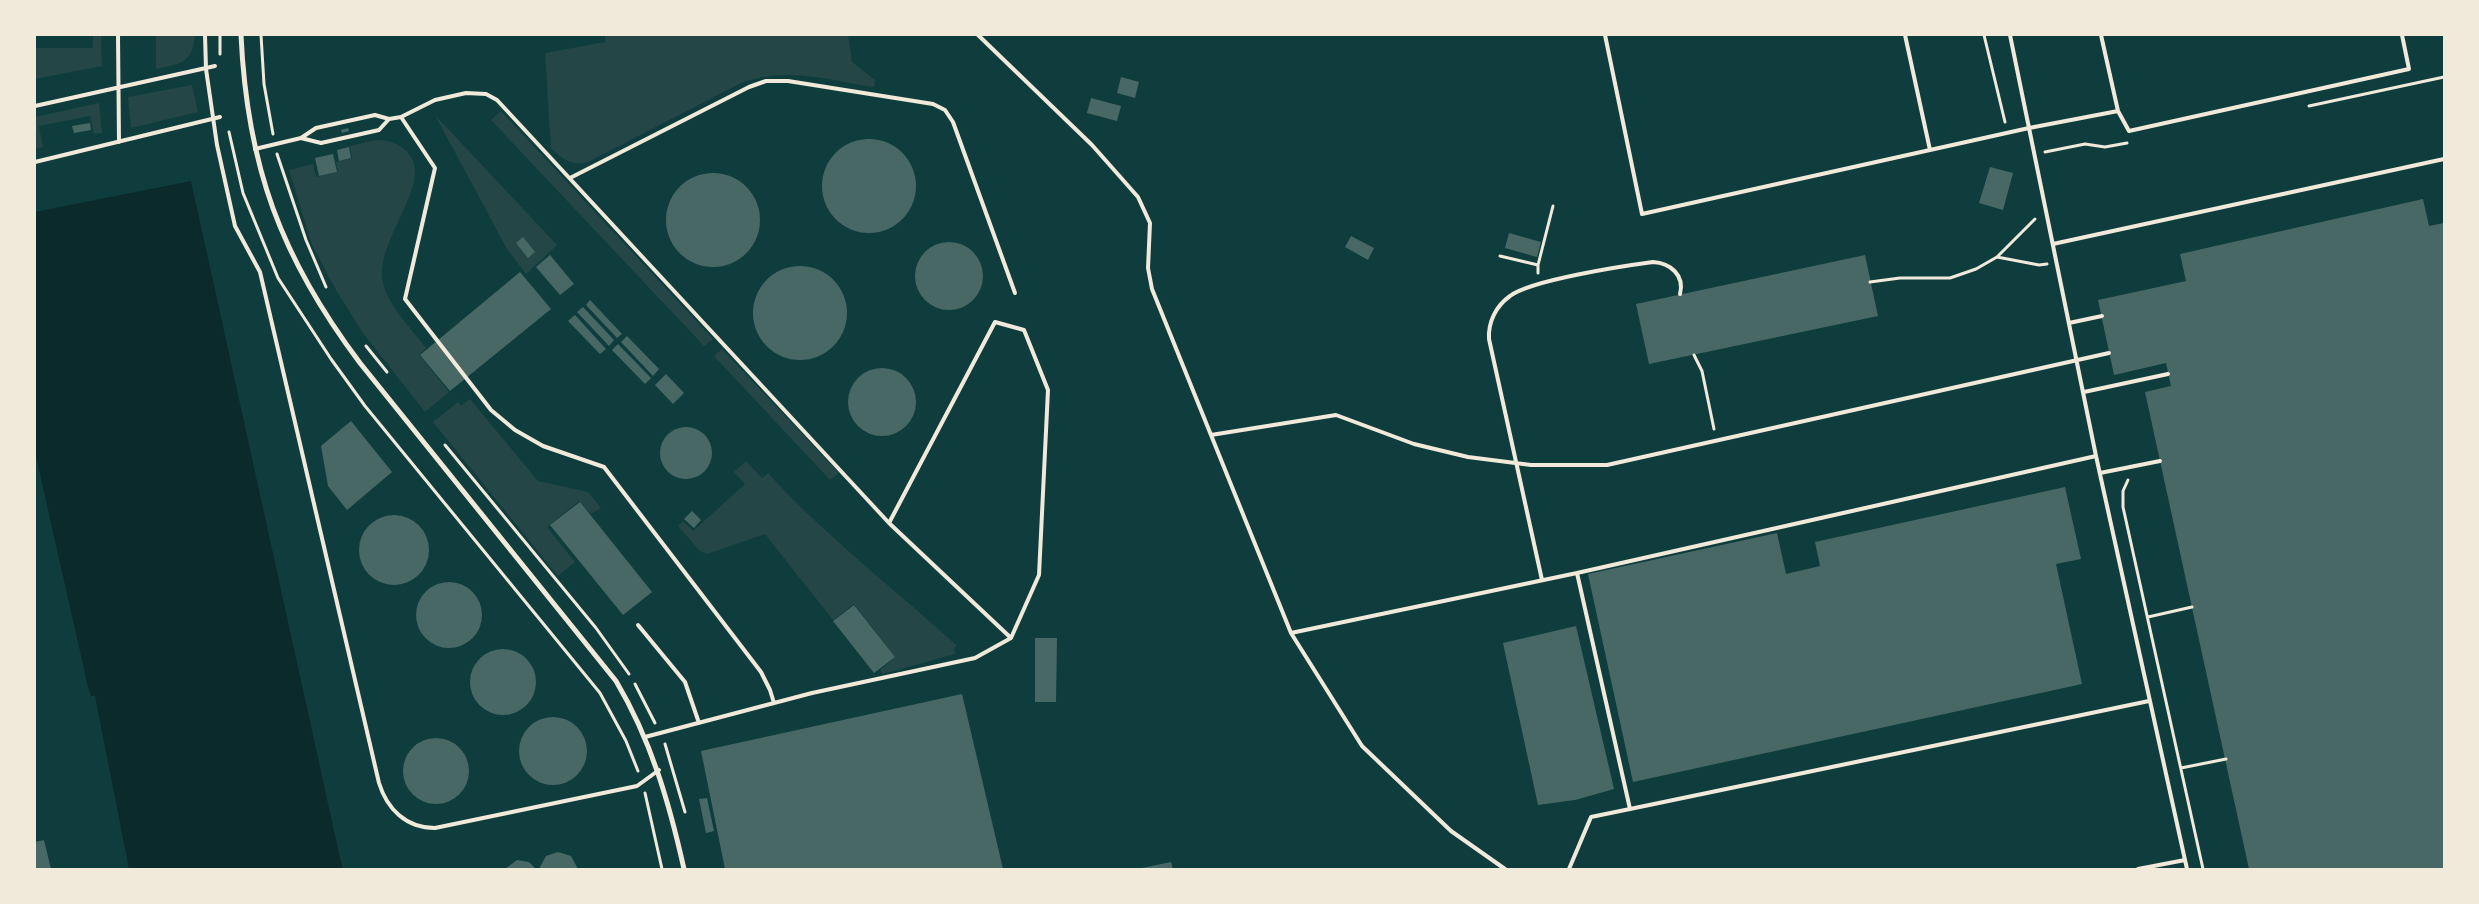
<!DOCTYPE html>
<style>
body{margin:0}
#map{position:relative;width:2479px;height:904px;overflow:hidden;background:#0f3d3e;font-family:"Fira Sans",sans-serif}
canvas{display:block}
.frame{position:absolute;inset:0;border:36px solid #f1e9da;pointer-events:none}
</style>
<div id="map">
<canvas width="2479" height="904"></canvas>
<div class="frame"></div>
</div>
<script>
const c = document.querySelector('canvas').getContext('2d');
c.lineJoin = 'round';
function fill(path, color) { c.fillStyle = color; c.fill(path, 'evenodd'); }
function stroke(path, color, width, dash) { c.strokeStyle = color; c.lineWidth = width; c.lineCap = dash ? 'butt' : 'round'; c.setLineDash(dash || []); c.stroke(path); }
fill(new Path2D(`
 M93,35H101L102,66L35,79V48H93Z
 M156,35H195C193,63 180,64 156,69Z
 M605,35H848L852,62L875,80L874,87C827,80 787,66 741,83L590,161C573,167 563,160 551,148L545,53L605,42Z
 M192,85L198,112L131,128L128,97Z
 M99,103L102,133L94,134L90,116L39,126L43,147L35,149V117Z
 M501,111L713,339L704,346L491,120Z
 M435,115L557,245L526,274L507,249Z
 M375,140C394,139 415,150 415,172C415,201 379,245 382,277C385,303 410,327 426,348L419,355L449,392L425,412L363,333L336,290L312,245L289,170L313,164L316,177L338,172L336,162L352,158L350,146Z
 M722,349L839,473L830,480L714,356Z
 M470,399L538,481L588,492L601,508L591,514L579,501L547,527L575,562L558,576L433,422L458,402L461,406Z
 M746,461L762,478L768,473C825,536 894,588 957,646L954,648L955,654L883,674L880,670L895,657L854,604L833,620L765,534L707,554L700,551L678,526L683,521L693,531L745,484L734,472Z`), '#244646');
fill(new Path2D(`
 M191,181L340,858L343,869H129L95,696H91L88,687L35,452V212Z`), '#0a2a2b');
fill(new Path2D(`
 M1121,77L1139,82L1135,98L1117,93Z
 M1091,98L1121,106L1117,121L1087,113Z
 M90,123L91,130L74,133L72,126Z
 M348,128L349,131L342,133L341,130Z
 M822 186a47 47 0 1 1 94 0a47 47 0 1 1-94 0Z
 M349,147L351,158L339,161L337,150Z
 M333,154L337,172L319,176L315,158Z
 M1990,167L2013,173L2003,210L1979,203Z
 M666 220a47 47 0 1 1 94 0a47 47 0 1 1-94 0Z
 M2423,199L2429,226L2444,223V869H2249L2145,392L2171,386L2166,363L2114,375L2098,300L2186,281L2180,254Z
 M1509,233L1541,242L1537,257L1505,248Z
 M1351,236L1374,248L1368,260L1345,247Z
 M523,237L535,252L528,258L516,243Z
 M915 276a34 34 0 1 1 68 0a34 34 0 1 1-68 0Z
 M550,255L574,284L560,295L536,267Z
 M1865,255L1878,316L1649,364L1636,304Z
 M753 313a47 47 0 1 1 94 0a47 47 0 1 1-94 0Z
 M520,272L551,309L450,391L420,355Z
 M590,300L622,334L617,338L586,305Z
 M583,307L614,340L609,346L577,312Z
 M575,315L606,349L600,354L568,321Z
 M627,336L659,369L653,376L621,342Z
 M618,344L651,378L645,384L612,350Z
 M848 402a34 34 0 1 1 68 0a34 34 0 1 1-68 0Z
 M666,374L684,393L673,404L655,385Z
 M351,421L392,472L347,510L328,486L321,446Z
 M660 453a26 26 0 1 1 52 0a26 26 0 1 1-52 0Z
 M2065,487L2081,559L2056,564L2082,684L1633,782L1588,574L1777,533L1786,574L1820,566L1815,542Z
 M580,502L652,592L623,615L550,525Z
 M692,511L701,520L694,528L684,519Z
 M359 550a35 35 0 1 1 70 0a35 35 0 1 1-70 0Z
 M416 615a33 33 0 1 1 66 0a33 33 0 1 1-66 0Z
 M854,605L895,657L874,673L833,621Z
 M1576,626L1614,789L1575,800L1538,805L1503,643Z
 M1035,638H1057L1056,702H1035Z
 M470 682a33 33 0 1 1 66 0a33 33 0 1 1-66 0Z
 M962,694L1003,869H725L701,751Z
 M519 751a34 34 0 1 1 68 0a34 34 0 1 1-68 0Z
 M403 771a33 33 0 1 1 66 0a33 33 0 1 1-66 0Z
 M707,798L714,831L706,833L699,799Z
 M44,840L51,869H35V842Z
 M558,852L571,856L578,869H539L546,856Z
 M517,860L529,862L536,869H505Z
 M1171,862L1173,869H1142V868Z`), '#486865');
stroke(new Path2D(`
 M220,35V54
 M261,35L264,84L273,134
 M1984,35L2005,122
 M2309,106L2444,77
 M229,132L243,193L278,278L331,359L365,406L600,693L626,741L638,771
 M2045,152L2085,144L2105,147L2127,143
 M277,154L306,240L326,287
 M1500,256L1538,265
 M1997,257L2035,219
 M1538,273V265L1553,206
 M1870,282L1900,278H1950L1976,269L1997,257L2039,265L2047,264
 M366,346L387,372
 M1694,355L1702,371L1714,429
 M445,445L596,628L629,674
 M2128,480L2123,491V507L2203,869
 M2148,617L2192,607
 M635,684L655,723
 M665,744L685,812
 M2181,768L2226,759
 M645,793L662,869`), '#f1e9da', 3);
stroke(new Path2D(`
 M118,35L119,142
 M205,35L206,69L217,145L235,226L260,272L379,783C387,809 406,828 435,828L637,786L659,770
 M978,35L1092,145L1138,197L1150,223L1148,268L1152,289L1291,633L1362,746L1451,831L1505,869
 M1605,35L1642,214L2029,128L2118,111
 M1905,35L1930,150
 M2010,35L2096,456L2187,869
 M2101,35L2118,111L2129,131L2409,69L2402,35
 M35,106L215,66
 M401,117L435,168L405,299L491,410L515,430L543,446L604,467L761,672L770,690L774,703
 M301,138L321,143L379,130L389,119
 M255,149L301,138L316,128L375,115L389,119L401,117L435,100L466,93L486,94L497,100L889,523L1011,638
 M35,162L220,117
 M570,178L749,87L766,81H788L933,104L945,110L953,122L1015,293
 M2053,244L2444,159
 M2069,323L2102,316
 M2084,392L2168,374
 M1211,435L1336,415L1414,444L1468,457L1531,465H1607L2109,353
 M2100,473L2160,461
 M1577,573L1630,809L2149,701
 M1542,580L1489,339C1488,322 1496,306 1510,296C1531,280 1623,266 1653,262C1670,263 1685,275 1680,294
 M638,625L685,682L699,723
 M1291,633L1577,573L2096,456
 M645,737L812,693L975,658L1011,638L1039,575L1048,390L1024,330L995,322L889,523
 M1569,869L1591,817L1630,809
 M2138,869L2185,860`), '#f1e9da', 4);
stroke(new Path2D(`
 M241,35C247,166 281,258 360,363L616,681C651,740 669,802 684,869`), '#f1e9da', 5);
</script>
